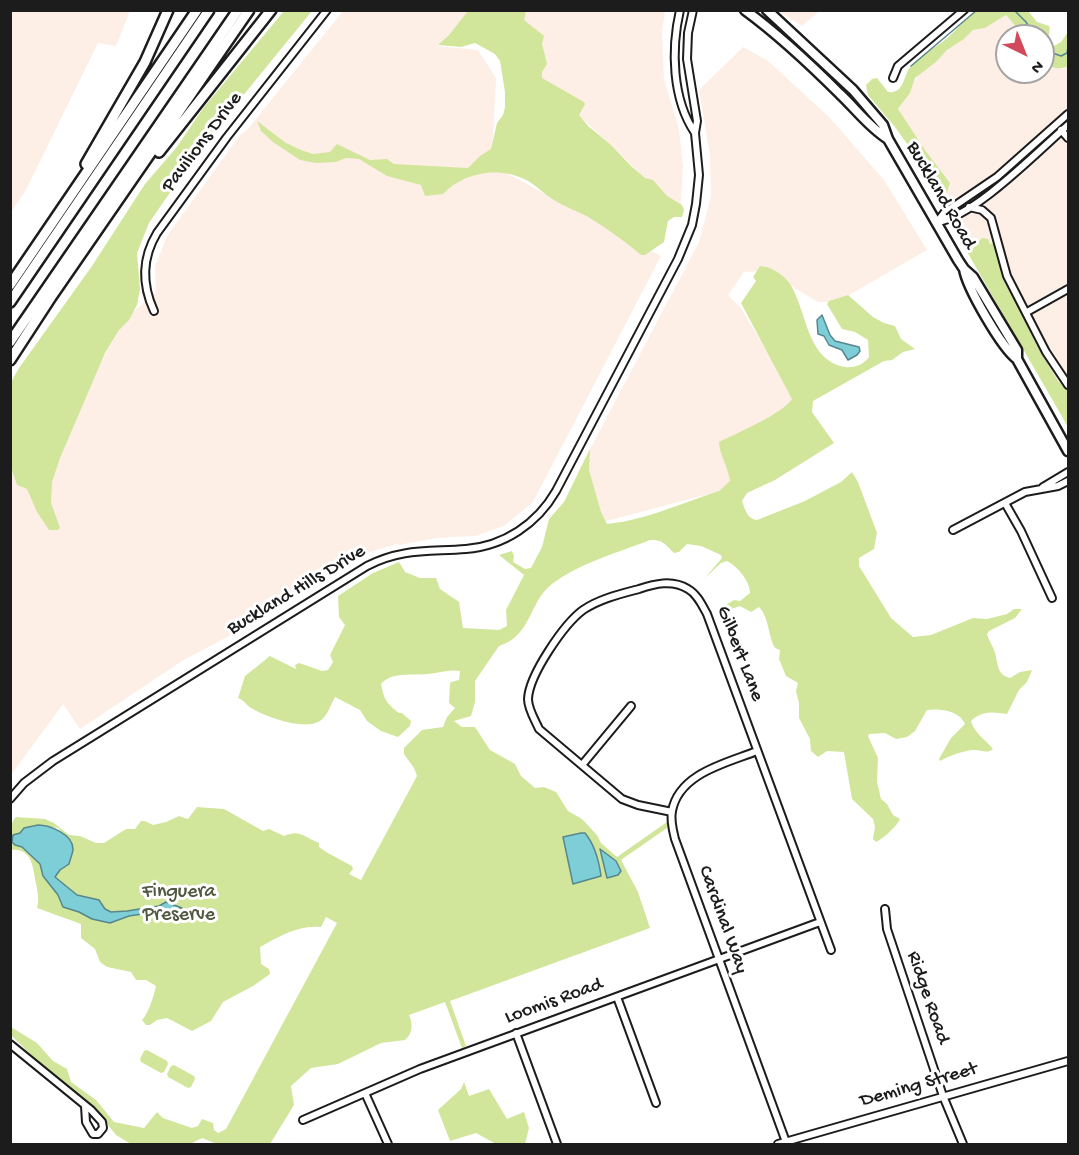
<!DOCTYPE html>
<style>
body{margin:0}
#map{position:relative;width:1079px;height:1155px;overflow:hidden;background:#fff;font-family:"Gochi Hand",sans-serif}
canvas{display:block}
.frame{position:absolute;inset:0;border:12px solid #1c1c1c;pointer-events:none}
.north{position:absolute;left:995px;top:24px;width:60px;height:60px;box-sizing:border-box;background:#fff;border:2px solid #a4a4a4;border-radius:50%;rotate:137deg;font-size:16px;font-weight:700;line-height:24px;text-align:center;color:#1c1c1c}
.north::after{content:'';display:block;margin:auto;width:21px;height:27px;background:#d1495b;clip-path:polygon(50% 0,100% 100%,50% 72%,0 100%)}
</style>
<div id="map">
<canvas width="1079" height="1155"></canvas>
<div class="frame"></div>
<div class="north">N</div>
</div>
<script>
const c = document.querySelector('canvas').getContext('2d');
c.lineJoin = 'round';
function fill(path, color) { c.fillStyle = color; c.fill(path, 'evenodd'); }
function stroke(path, color, width, dash) { c.strokeStyle = color; c.lineWidth = width; c.lineCap = dash ? 'butt' : 'round'; c.setLineDash(dash || []); c.stroke(path); }
function drawText(font, color, halo, rows, align = 'center') {
  c.font = font + ' "Gochi Hand",sans-serif'; c.lineWidth = 6; c.setLineDash([]); c.textBaseline = 'middle'; c.strokeStyle = halo; c.fillStyle = color; for (const [text, x, y, turn = 0] of rows) {
    c.save(); c.translate(x, y); c.rotate((+turn || 0) * Math.PI / 180); c.textAlign = isNaN(turn) ? turn : align; if (halo) c.strokeText(text, 0, 0); c.fillText(text, 0, 0); c.restore();
  }
}
fill(new Path2D(`
 M11,10L130,11L116,46L98,43L26,190L11,212Z
 M343,11H472V14L437,46L478,50L496,78L492,155L501,170L661,256L533,502L504,526L475,536L437,538L399,545L397,544L367,553L263,618L182,661L80,729L63,704L11,775V461L100,363L126,318L156,292L155,266L167,236L240,135L247,130Z
 M522,11H665L662,33L664,79L679,129L683,167L680,214L610,144L569,107L533,78L522,18Z
 M778,11H820L802,26Z
 M1006,15L1024,36H1007V72H1043V59L1050,67L1063,69L1068,66V391L1058,381L1036,344L1026,320L1003,280L995,243L990,244L978,241L972,249L966,250L912,149L928,173L936,188L947,192L950,183L925,150L898,110L910,93L912,84L920,73L936,62L947,50L964,39L973,30L985,28Z
 M743,47L767,60L830,118L884,180L927,250L837,302H818L766,271L744,272L728,295L741,308L797,401L735,487L603,522L578,472L699,242L711,196L710,156L699,90Z`), '#feefe6');
fill(new Path2D(`
 M284,11H312L202,146L149,223L137,253L140,289L137,305L129,320L119,330L105,353L60,458L52,482L51,503L60,528L58,530H49L37,512L27,489L17,485L11,467L10,384L19,368L92,266L145,184L176,148L204,107Z
 M468,11H526L524,20L544,36L542,44L547,64L542,72V78L584,102L585,104L579,115L588,126L610,144L631,166L645,178L653,180L667,196L682,205L684,210L682,217H674L668,221L664,242L645,255H641C625,241 606,228 588,217C577,211 565,207 554,200C544,194 535,184 524,179C498,166 462,173 443,194L425,196L421,185L387,176L359,159L346,158L336,162L316,163L300,160L273,142L261,131L257,121L286,143L301,150L313,154L330,152L337,144L370,160L387,159L394,164L468,168L480,156L491,149L497,123L503,115L505,107V92L500,61L495,54L475,43L461,47L438,45L449,35Z
 M976,11H1028L1037,22L1049,26C1051,32 1047,38 1048,45L1052,47L1061,42L1068,32V66C1059,71 1049,68 1043,59V36H1024L1006,15L985,28L973,30L964,39L947,50L936,62L915,78L910,93L898,109L925,150L950,183L947,192L942,194L936,188L928,173L895,127L868,95L866,85L872,79L877,78L888,92C905,94 903,75 911,66C921,56 934,48 945,40C956,31 964,19 976,11Z
 M982,238L988,239L990,244L995,242L1003,280L1026,320L1036,344L1058,381L1068,391V427L966,250L972,249Z
 M760,266C772,267 783,274 790,284C807,310 806,360 845,367C855,368 863,365 869,357L868,340L855,332L842,329L827,304L829,301L848,295L873,317L884,323L895,326L901,339L915,349L903,352L892,360L884,361L813,401L812,412L834,443L775,480L747,493L742,501C745,509 747,519 757,520L805,501L841,482L852,472L858,482L877,533L874,549L859,558V566L891,618L913,637L931,635L973,618L987,619L1007,614L1014,609H1022L1015,618L989,631L987,634C989,641 993,646 995,653C998,664 997,675 1010,678L1020,672L1032,670L1027,682L1019,690L1007,714C994,712 982,710 971,721C974,733 986,740 993,749C987,754 982,750 974,750C964,750 947,757 940,761L939,759L951,738L965,724C960,711 940,708 927,710L915,731L907,737L896,739L885,733L869,734L868,736L878,758L877,782L881,799L887,804L893,815L900,819C897,826 883,839 876,842L873,839L875,827L873,819L852,799L844,752L827,751L818,757L811,751L810,739L799,718V703L796,691L798,683L786,676L779,659L780,650L775,648C768,636 769,617 759,607L751,612L740,606L731,609L724,606L734,600L740,601L750,593C750,581 738,567 727,561L721,563L705,578L722,558L721,555L701,546L687,544L679,552L674,553C666,545 663,539 650,540C617,553 580,563 552,584C529,601 532,636 499,646L475,681V702L471,716L454,721L462,727H475L490,750L515,764L521,776L535,788L544,787L556,792L568,811L582,819L597,835L601,843L617,857L667,822V828L621,860L638,892L650,928L450,1001L466,1046L462,1048L445,1002L409,1015C413,1024 413,1033 405,1040L381,1043L338,1064L311,1068L291,1086L294,1105L270,1144H217L202,1138L190,1144H131L116,1135L100,1115L42,1066L11,1035V1027L37,1043L53,1061L67,1069L71,1082L96,1100L114,1122L144,1128L157,1112L163,1118L192,1128L198,1126L202,1119L213,1123L214,1130L218,1133L226,1129L337,923L326,917L321,927C298,925 280,936 260,947L261,964L269,969L270,974L253,986L223,1002L211,1021L192,1031L167,1018L157,1020L150,1025H146L142,1020C148,1014 154,996 156,986L146,980H136L131,972L107,967L100,962L95,949L81,938V924L37,908C40,899 37,889 35,879C33,864 30,848 11,850C11,839 8,825 16,817L45,819L54,823L69,835L80,836L96,843H104L126,829H135L141,821H145L153,825L166,822L179,816L188,819L197,807L224,809L263,831L269,829L284,836C300,829 304,837 319,843V847L326,852L352,866L353,869L349,874L361,880L417,776L414,768L404,754V748L422,730L443,727L447,717L455,708L449,703L450,684L451,682L459,680L460,671C449,669 439,673 427,674C412,676 392,671 381,684C384,699 386,703 399,713H402L411,721L410,726L398,737L381,731L367,721L360,710L335,697C331,704 327,717 320,721C304,731 267,717 253,709C246,706 245,700 238,698L245,676L270,656L296,669L295,665L299,663L322,671L328,670L333,662L330,655L345,625L339,617L338,596L373,573L399,562L405,572L420,578H436L440,589L459,602L463,628L499,630L507,626L506,610L524,575L499,555L512,551L514,556L513,562L525,569L531,568L542,547L549,519L564,502L590,449L589,470L601,512L607,524C647,520 681,503 719,491L730,481C728,467 719,453 719,442C735,434 784,413 792,399L741,303L756,281L753,277ZM36,825L58,828L71,843L31,827Z
 M147,1050L167,1061L168,1064L164,1072L161,1073L141,1062L140,1059L144,1051Z
 M174,1065L194,1076L195,1079L191,1087L188,1088L168,1077L167,1074L171,1066Z
 M464,1082L469,1096L489,1089L507,1119L524,1112L529,1128L525,1144H496L476,1133L450,1141L438,1110L461,1089Z`), '#d1e69b');
const water = new Path2D(`
 M822,315L830,335L835,341L859,347L860,351L857,355L848,360L842,350L829,345L824,336L818,334L817,320Z
 M38,825C49,825 73,834 73,849C73,853 70,859 69,864L60,870L55,877L77,895L99,900L105,909L111,912L127,911L159,906L166,902L182,908L129,916L110,923L92,919L79,912L63,907L58,895L43,876L40,864L22,847L15,845L12,842L13,835L20,833L24,828Z
 M581,833H585C595,845 599,861 601,876L573,884L563,837Z
 M600,849L616,861L621,871L618,875L607,878Z`);
fill(water, '#7eced8');
stroke(water, '#57878d', 1.5);
stroke(new Path2D(`
 M1014,10L1026,22L1035,36
 M1043,45L1050,52L1061,56L1067,53L1068,47
 M911,66L977,10`), '#57878d', 1.5);
const minor = new Path2D(`
 M680,10C671,49 672,99 695,133
 M893,78L898,66L964,10
 M1061,130L1068,138
 M969,207L982,210L991,218L1007,276L1046,352L1068,385
 M937,222L944,213L997,177L1068,114
 M937,222C974,217 1038,151 1068,125
 M154,311C142,285 142,258 157,233L227,137L327,10
 M1027,312L1068,289
 M1043,487L1068,472
 M1005,503L1021,531L1052,598
 M953,530L1025,492L1058,486L1068,481
 M757,751C727,763 679,773 672,811C670,820 673,831 675,839L786,1142
 M582,765L631,706
 M10,799L24,783L53,761L367,566C402,548 429,552 466,549C504,546 537,524 556,491L678,259L692,225L696,204L699,175L695,133L697,121L687,59L688,33L693,10
 M672,812L638,805L622,799L539,729C535,720 528,709 528,699C529,675 564,624 583,610C599,599 620,594 639,589C654,584 672,579 688,589C697,594 702,605 707,614L831,950
 M885,909L887,929L943,1096L963,1144
 M617,997L656,1103
 M516,1033L557,1144
 M10,1044L91,1110L102,1122L103,1128L98,1134H93L86,1122L85,1106
 M365,1093L388,1144
 M303,1120L420,1069L820,922
 M778,1144L1068,1061`);
const major = new Path2D(`
 M745,10C779,35 810,64 840,94C856,109 869,127 888,139
 M767,10L853,90L883,125L888,139L958,260L964,269L973,277L1017,350V359L1068,451
 M964,269C967,288 1002,348 1017,359`);
const highway = new Path2D(`
 M159,152L271,10
 M86,164L145,62L168,10
 M10,285L197,10
 M10,302L209,10
 M10,342L238,10
 M10,360L51,297L249,10`);
stroke(minor, '#1c1c1c', 10);
stroke(major, '#1c1c1c', 13);
stroke(highway, '#1c1c1c', 14);
stroke(minor, '#fff', 6);
stroke(major, '#fff', 8);
stroke(highway, '#fff', 9);
drawText('20px', '#1c1c1c', '#fff', [
 ["Pavilions Drive",203,143,-53],
 ["Buckland Road",940,196,60],
 ["Buckland Hills Drive",297,591,-31],
 ["Gilbert Lane",739,654,69],
 ["Cardinal Way",722,920,70],
 ["Ridge Road",927,998,71],
 ["Loomis Road",554,1002,-20],
 ["Deming Street",919,1086,-16]
]);
drawText('20px', '#525942', '#fff', [
 ["Finguera",179,893],
 ["Preserve",179,916]
]);
</script>
